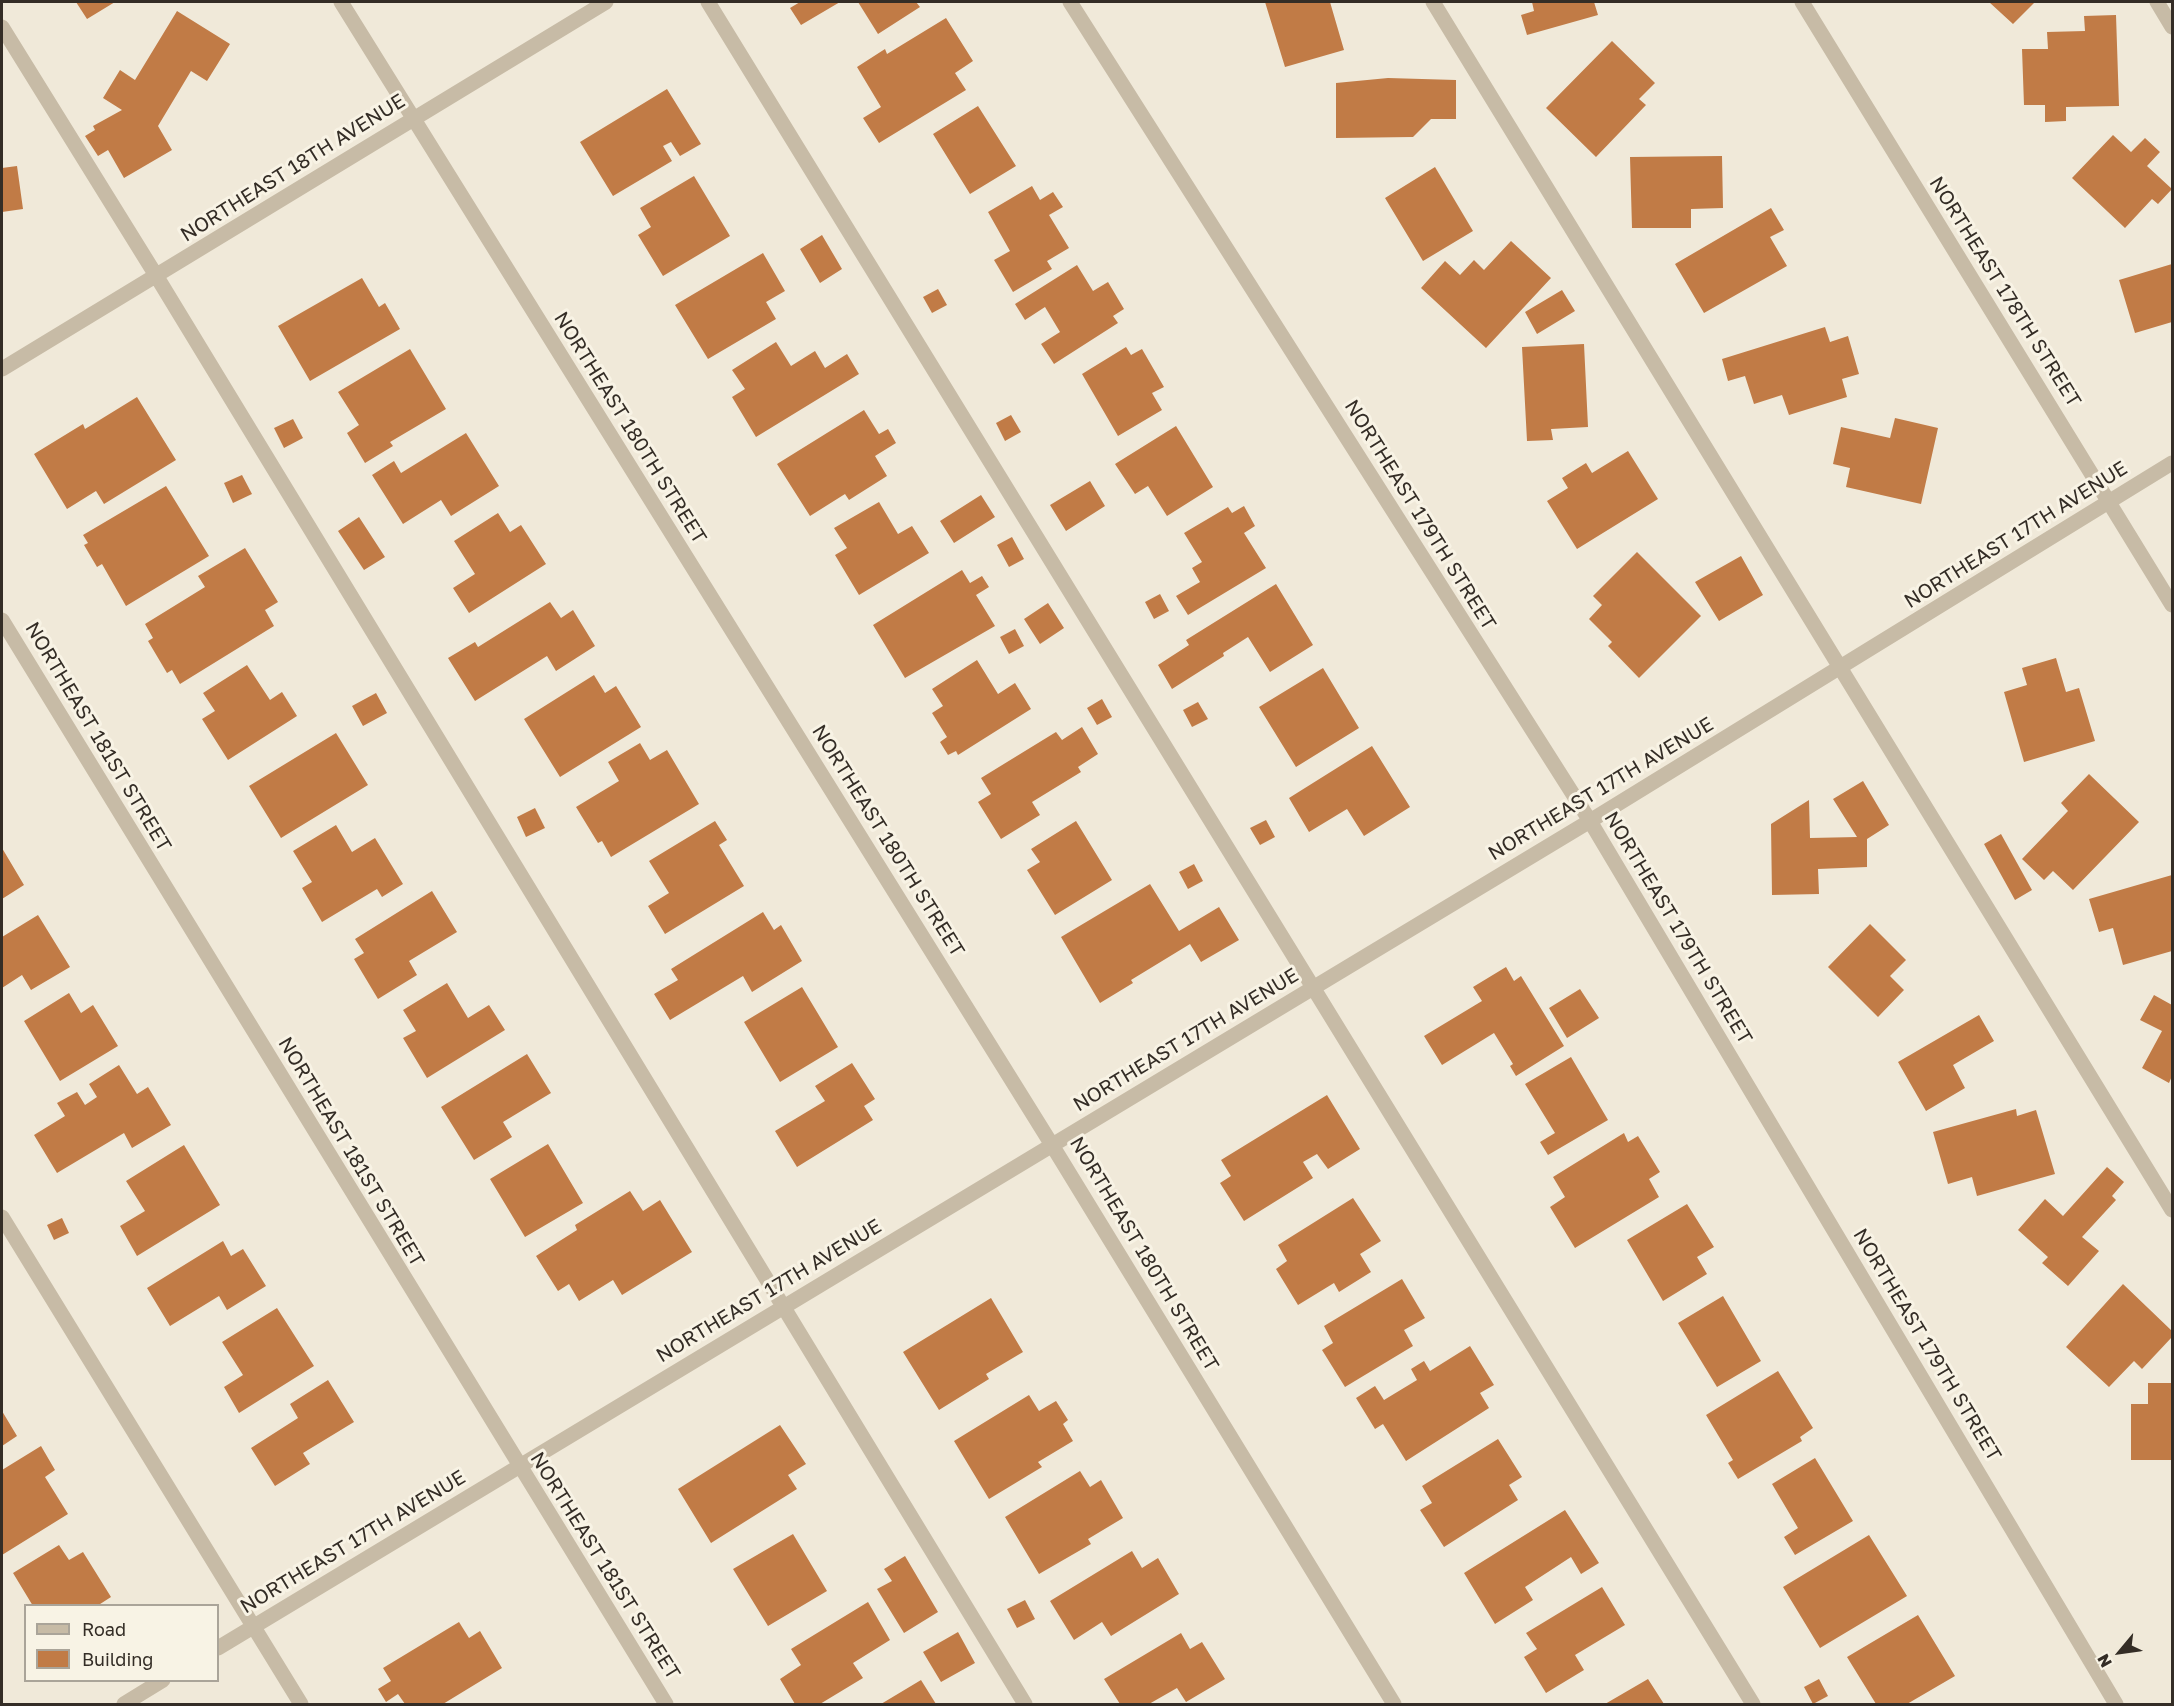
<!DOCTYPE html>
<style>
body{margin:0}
#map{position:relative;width:2174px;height:1706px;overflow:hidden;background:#f0e9d9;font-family:"Golos Text",sans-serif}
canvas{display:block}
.frame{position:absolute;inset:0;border:3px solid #342d26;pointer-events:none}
.legend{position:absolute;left:24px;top:1604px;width:195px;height:78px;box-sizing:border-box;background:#f8f3e5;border:2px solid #aaa499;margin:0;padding:8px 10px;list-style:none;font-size:18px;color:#342d26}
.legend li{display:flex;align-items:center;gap:12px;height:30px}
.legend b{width:30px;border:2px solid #aaa499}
.north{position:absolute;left:2090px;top:1622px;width:60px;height:60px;-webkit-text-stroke:4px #f8f3e5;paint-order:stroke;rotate:241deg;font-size:16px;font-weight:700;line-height:24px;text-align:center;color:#342d26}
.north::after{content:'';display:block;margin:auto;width:21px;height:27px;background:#342d26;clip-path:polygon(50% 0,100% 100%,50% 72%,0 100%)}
</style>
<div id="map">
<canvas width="2174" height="1706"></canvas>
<div class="frame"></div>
<ul class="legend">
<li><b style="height:8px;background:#c7bba6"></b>Road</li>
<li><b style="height:16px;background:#c17b46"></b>Building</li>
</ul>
<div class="north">N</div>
</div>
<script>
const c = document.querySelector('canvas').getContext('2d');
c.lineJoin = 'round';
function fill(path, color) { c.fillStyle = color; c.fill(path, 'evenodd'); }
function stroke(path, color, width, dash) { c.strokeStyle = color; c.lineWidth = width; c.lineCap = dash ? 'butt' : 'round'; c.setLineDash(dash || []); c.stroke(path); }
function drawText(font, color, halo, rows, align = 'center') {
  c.font = font + ' "Golos Text",sans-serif'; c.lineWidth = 6; c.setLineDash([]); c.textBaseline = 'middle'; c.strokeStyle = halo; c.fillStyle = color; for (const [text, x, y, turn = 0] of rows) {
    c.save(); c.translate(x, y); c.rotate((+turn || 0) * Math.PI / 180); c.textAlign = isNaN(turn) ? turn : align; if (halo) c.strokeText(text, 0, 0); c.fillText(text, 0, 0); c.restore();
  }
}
fill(new Path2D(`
 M76,2H115L87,19Z
 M800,2H840L801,25L790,8Z
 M858,2H916L920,7L878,34Z
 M1265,2H1330L1344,50L1285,67Z
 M1532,2H1594L1598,15L1527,35L1521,15L1534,11Z
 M1989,2H2035L2013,24Z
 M177,11L230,44L207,81L191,71L158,126L172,150L124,178L108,150L98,156L85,136L95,130L93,126L122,110L103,98L120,70L135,80Z
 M2116,15L2119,106L2066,107V121L2045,122V105H2024L2022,49H2048L2047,32L2085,31L2084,16Z
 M946,18L973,61L955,73L966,90L879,143L863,118L881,107L857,67L885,49L887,54Z
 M1612,41L1655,83L1639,99L1646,105L1596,157L1546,108Z
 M1388,78L1456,80V119H1431L1413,137L1336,138V83Z
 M667,89L701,144L680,156L671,142L663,146L672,161L613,196L580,142Z
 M978,106L1016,166L970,194L933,134Z
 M2113,135L2131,152L2145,138L2160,152L2147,166L2172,189L2158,204L2152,199L2125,228L2072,178Z
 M1722,156L1723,208L1691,209V228H1632L1630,157Z
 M17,166L23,209L2,212V168Z
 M1435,167L1473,231L1423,261L1385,198Z
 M694,176L730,236L663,276L638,235L651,227L640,208Z
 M1032,186L1040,200L1053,192L1063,207L1049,215L1069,248L1047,261L1052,269L1013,292L994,260L1010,251L988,212Z
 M1771,208L1784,230L1770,237L1787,266L1704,313L1675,264Z
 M822,235L842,269L820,283L800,249Z
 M1511,241L1551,278L1486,348L1421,288L1445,261L1460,275L1474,260L1484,270Z
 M763,253L785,291L766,302L776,319L708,359L675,305Z
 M2172,264V322L2135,333L2119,280Z
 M1077,265L1093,291L1108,282L1124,309L1113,316L1118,323L1054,364L1041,344L1060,332L1045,307L1025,320L1015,304Z
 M362,278L379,307L385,303L400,329L310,381L278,326Z
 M938,289L947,305L932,313L923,297Z
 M1562,290L1575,311L1537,334L1525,312Z
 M1825,327L1830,342L1848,336L1859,374L1842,379L1847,397L1789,415L1782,395L1754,404L1745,376L1728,381L1722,359Z
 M776,342L791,366L815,351L825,368L847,354L859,374L756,437L732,397L745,389L732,370Z
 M1584,344L1588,427L1551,429L1553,440L1527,441L1522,347Z
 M1126,347L1131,355L1142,349L1164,387L1152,393L1162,410L1118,436L1082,374Z
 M410,349L446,409L390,442L393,446L365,463L347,433L359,425L338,392Z
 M137,397L176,460L104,504L96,491L67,509L34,454L83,424L85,429Z
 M864,410L879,434L888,429L896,443L875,456L887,476L849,500L845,494L810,516L777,464Z
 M1011,415L1021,432L1005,441L996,423Z
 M1895,418L1938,428L1921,504L1846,487L1850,468L1833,464L1841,427L1890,438Z
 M293,419L303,438L284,448L274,428Z
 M1176,426L1213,487L1167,516L1148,486L1135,494L1115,464Z
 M466,433L499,486L451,516L441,500L403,524L372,475L394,461L401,473Z
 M1628,451L1658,499L1577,549L1547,501L1568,488L1562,478L1586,463L1592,473Z
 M242,475L252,494L233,503L224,483Z
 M1090,481L1105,506L1066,531L1050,505Z
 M166,486L209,556L126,606L102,564L97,567L84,545L88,543L83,535Z
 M981,495L995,517L954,543L940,521Z
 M879,502L898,534L912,526L929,553L859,595L835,555L847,548L834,528Z
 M1244,506L1255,526L1244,533L1266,568L1188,615L1176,596L1200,582L1192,568L1202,562L1184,533L1228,507L1232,513Z
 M498,513L510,532L521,525L546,564L469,613L453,588L475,574L454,541Z
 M359,517L385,557L364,570L338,531Z
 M1012,537L1024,559L1009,567L997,545Z
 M245,548L278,602L265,610L274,626L180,684L172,670L167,673L148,641L153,638L145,624L205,587L198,576Z
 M1637,552L1701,616L1639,678L1608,646L1612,642L1589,619L1602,605L1593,596Z
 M1741,556L1763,595L1719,621L1695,582Z
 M962,570L970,583L982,576L989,587L976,595L995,626L905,678L873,625Z
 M1276,584L1313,645L1270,672L1248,637L1223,653L1224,656L1172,689L1158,665L1189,645L1186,640Z
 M1160,594L1169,611L1154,619L1145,602Z
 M550,602L561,618L573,610L595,646L556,671L547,656L475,701L448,658L475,642L478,647Z
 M1048,603L1064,628L1040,644L1024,619Z
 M1015,629L1024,646L1009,654L1000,637Z
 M2056,658L2066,692L2079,688L2095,741L2024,762L2004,692L2027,685L2022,668Z
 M977,660L998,694L1015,683L1031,709L958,755L956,751L948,755L940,742L947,737L932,713L943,706L932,689Z
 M247,665L270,700L282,692L297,716L228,760L202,719L215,711L203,693Z
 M1323,668L1359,728L1296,767L1259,707Z
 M594,675L605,693L616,686L641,727L560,777L524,719Z
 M376,693L387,713L363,726L352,706Z
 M1102,699L1112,717L1097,725L1087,708Z
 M1198,702L1208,719L1192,727L1183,710Z
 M1082,727L1098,754L1078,767L1081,772L1032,802L1040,815L1001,839L978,802L991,794L981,778L1056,732L1062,740Z
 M336,733L368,785L281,838L249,786Z
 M640,743L650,760L667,750L699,804L611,857L602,841L598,843L576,807L619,781L608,762Z
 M1372,746L1410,807L1364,836L1347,809L1309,832L1289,798Z
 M2089,774L2139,822L2073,890L2053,871L2044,880L2022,859L2068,811L2061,803Z
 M1863,781L1889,825L1867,839V867L1818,869L1819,894L1772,895L1771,824L1809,800L1810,838L1857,837L1833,799Z
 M535,808L545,828L526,837L517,817Z
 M1266,820L1275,837L1260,845L1250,828Z
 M715,821L727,840L719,845L744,886L665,934L648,906L669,893L649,861Z
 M1076,821L1112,880L1055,915L1027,870L1040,862L1031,849Z
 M336,825L352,852L375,838L403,884L382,897L377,889L322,922L302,888L312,882L293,851Z
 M2001,834L2032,890L2015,900L1984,844Z
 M2,848L24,885L2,899Z
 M1194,864L1203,881L1188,889L1179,872Z
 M2172,875V951L2123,965L2113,928L2099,932L2089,899Z
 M1150,884L1179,931L1219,907L1239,940L1201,962L1190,944L1131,980L1133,983L1100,1003L1061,937Z
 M432,891L457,932L409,961L417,975L378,999L354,959L364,953L355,939Z
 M763,912L774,930L781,925L802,961L752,992L743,976L670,1020L654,994L678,980L671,969Z
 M38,915L70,967L31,990L22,975L2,988V937Z
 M1870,924L1906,960L1890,976L1904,990L1878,1017L1828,967Z
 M1506,967L1514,981L1521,976L1564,1046L1516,1076L1510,1066L1513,1064L1494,1033L1442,1065L1424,1036L1482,1001L1473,987Z
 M447,983L468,1018L489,1005L505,1030L427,1078L403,1038L416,1031L403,1010Z
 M802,987L838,1047L780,1082L744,1022Z
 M1580,989L1599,1018L1567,1038L1549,1008Z
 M69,993L81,1013L93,1005L118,1046L60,1081L24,1021Z
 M2154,995L2172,1005V1076L2169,1083L2142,1068L2162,1031L2140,1020Z
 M1979,1015L1994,1041L1953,1065L1965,1088L1926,1111L1898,1062Z
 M527,1054L551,1093L503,1122L512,1137L474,1160L441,1107Z
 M1571,1057L1608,1120L1548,1155L1540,1142L1555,1133L1525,1084Z
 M852,1063L875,1099L864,1106L873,1120L797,1167L775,1131L825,1101L815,1086Z
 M119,1065L137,1094L148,1087L171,1125L132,1148L124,1133L57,1173L34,1135L65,1116L57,1103L77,1092L85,1105L97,1097L89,1084Z
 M1327,1095L1360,1149L1328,1169L1317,1154L1303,1162L1313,1178L1244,1221L1220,1183L1231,1176L1221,1160Z
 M2016,1109L2017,1116L2036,1110L2055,1174L1977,1196L1972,1177L1948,1184L1933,1132Z
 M1624,1133L1628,1142L1638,1136L1660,1172L1649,1179L1659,1197L1575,1248L1550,1207L1565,1197L1553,1177Z
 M548,1144L583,1203L525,1237L490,1179Z
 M184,1145L220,1205L137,1256L120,1226L145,1211L126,1181Z
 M2107,1167L2124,1182L2112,1196L2116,1200L2082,1237L2099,1251L2068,1286L2042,1263L2048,1257L2018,1230L2045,1199L2063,1216Z
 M630,1191L643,1211L660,1200L692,1252L622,1295L613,1280L579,1301L569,1284L558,1291L536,1256L577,1230L575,1225Z
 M1353,1198L1381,1241L1360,1254L1371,1272L1339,1292L1334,1283L1298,1305L1276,1269L1287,1261L1278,1245Z
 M1687,1204L1714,1247L1697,1257L1707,1274L1663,1301L1627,1240Z
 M62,1218L69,1233L54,1240L47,1225Z
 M223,1241L231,1256L243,1249L266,1286L227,1310L219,1296L170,1326L147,1288Z
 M1402,1279L1425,1318L1404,1330L1413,1346L1345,1387L1322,1350L1333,1343L1324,1326Z
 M2123,1284L2172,1331V1337L2142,1369L2134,1361L2109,1387L2066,1347Z
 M1723,1296L1761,1361L1717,1387L1678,1323Z
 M991,1298L1023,1352L986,1374L989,1379L939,1410L903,1352Z
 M277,1308L314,1366L239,1413L224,1387L243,1375L222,1342Z
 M1470,1346L1494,1385L1480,1393L1489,1408L1406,1461L1383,1424L1375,1429L1356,1398L1375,1386L1384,1400L1417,1380L1411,1369L1424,1361L1430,1371Z
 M1778,1371L1813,1428L1800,1437L1802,1441L1738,1479L1728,1463L1733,1460L1706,1415Z
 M328,1380L354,1422L303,1453L310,1464L275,1486L251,1448L298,1418L290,1404Z
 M2148,1383H2172V1460H2131V1404H2148Z
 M1029,1395L1039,1411L1056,1401L1068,1420L1063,1424L1073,1441L1038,1462L1042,1467L989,1499L954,1441Z
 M2,1411L17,1436L2,1446Z
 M780,1425L806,1464L788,1475L797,1489L711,1543L678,1489Z
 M1498,1439L1522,1477L1509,1485L1518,1500L1444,1547L1420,1510L1432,1503L1422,1486Z
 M41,1446L55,1470L45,1477L68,1514L2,1555V1470Z
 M1815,1458L1853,1521L1795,1555L1784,1537L1798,1528L1772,1484Z
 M1080,1471L1090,1487L1101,1480L1123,1518L1088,1539L1091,1544L1039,1574L1005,1517Z
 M1565,1510L1599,1563L1581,1574L1571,1557L1525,1587L1533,1600L1495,1624L1464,1573Z
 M793,1534L827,1591L768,1626L733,1569Z
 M1869,1535L1907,1596L1820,1648L1783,1587Z
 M59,1545L69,1560L83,1552L111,1597L97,1606H33L13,1573Z
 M1132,1551L1142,1568L1158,1558L1179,1594L1111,1636L1102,1622L1074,1640L1050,1601Z
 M905,1556L938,1612L904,1633L877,1589L892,1581L884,1569Z
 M1602,1587L1625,1625L1575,1655L1584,1670L1546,1693L1524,1657L1537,1649L1526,1633Z
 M1025,1600L1035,1619L1017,1628L1007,1609Z
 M868,1602L890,1640L853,1663L863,1678L820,1704H795L780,1679L801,1665L791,1649Z
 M1918,1615L1955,1676L1907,1704H1876L1847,1657Z
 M459,1622L469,1638L480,1631L502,1668L443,1704H405L398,1694L386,1702L378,1689L391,1681L383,1668Z
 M958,1632L975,1663L941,1682L923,1652Z
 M1181,1633L1190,1649L1202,1642L1225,1679L1186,1702L1177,1688L1149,1704H1120L1104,1679Z
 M1648,1679L1664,1704H1605Z
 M1819,1679L1828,1696L1813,1704L1804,1687Z
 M921,1680L936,1704H881Z`), '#c17b46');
stroke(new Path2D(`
 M341,2L1052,1145L1394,1704
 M708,2L1753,1704
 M1070,2L1590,821L2116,1704
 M1433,2L2172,1210
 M1802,2L2172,605
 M2157,2L2172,27
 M2,27L157,277L1025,1704
 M2,369L606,2
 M2,620L666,1704
 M2,1217L301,1704
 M218,1648L1590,821L2172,463
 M124,1704L163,1680`), '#c7bba6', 15);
drawText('20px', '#342d26', '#f8f3e5', [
 ["NORTHEAST 18TH AVENUE",293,168,-32],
 ["NORTHEAST 178TH STREET",2005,292,58],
 ["NORTHEAST 180TH STREET",630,428,58],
 ["NORTHEAST 179TH STREET",1420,515,58],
 ["NORTHEAST 17TH AVENUE",2016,535,-32],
 ["NORTHEAST 181ST STREET",98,737,59],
 ["NORTHEAST 17TH AVENUE",1601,789,-31],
 ["NORTHEAST 180TH STREET",888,841,58],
 ["NORTHEAST 179TH STREET",1678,928,59],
 ["NORTHEAST 17TH AVENUE",1186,1040,-31],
 ["NORTHEAST 181ST STREET",351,1152,59],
 ["NORTHEAST 180TH STREET",1144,1254,59],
 ["NORTHEAST 17TH AVENUE",769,1291,-31],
 ["NORTHEAST 179TH STREET",1927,1345,59],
 ["NORTHEAST 17TH AVENUE",353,1542,-31],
 ["NORTHEAST 181ST STREET",605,1566,58]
]);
</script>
